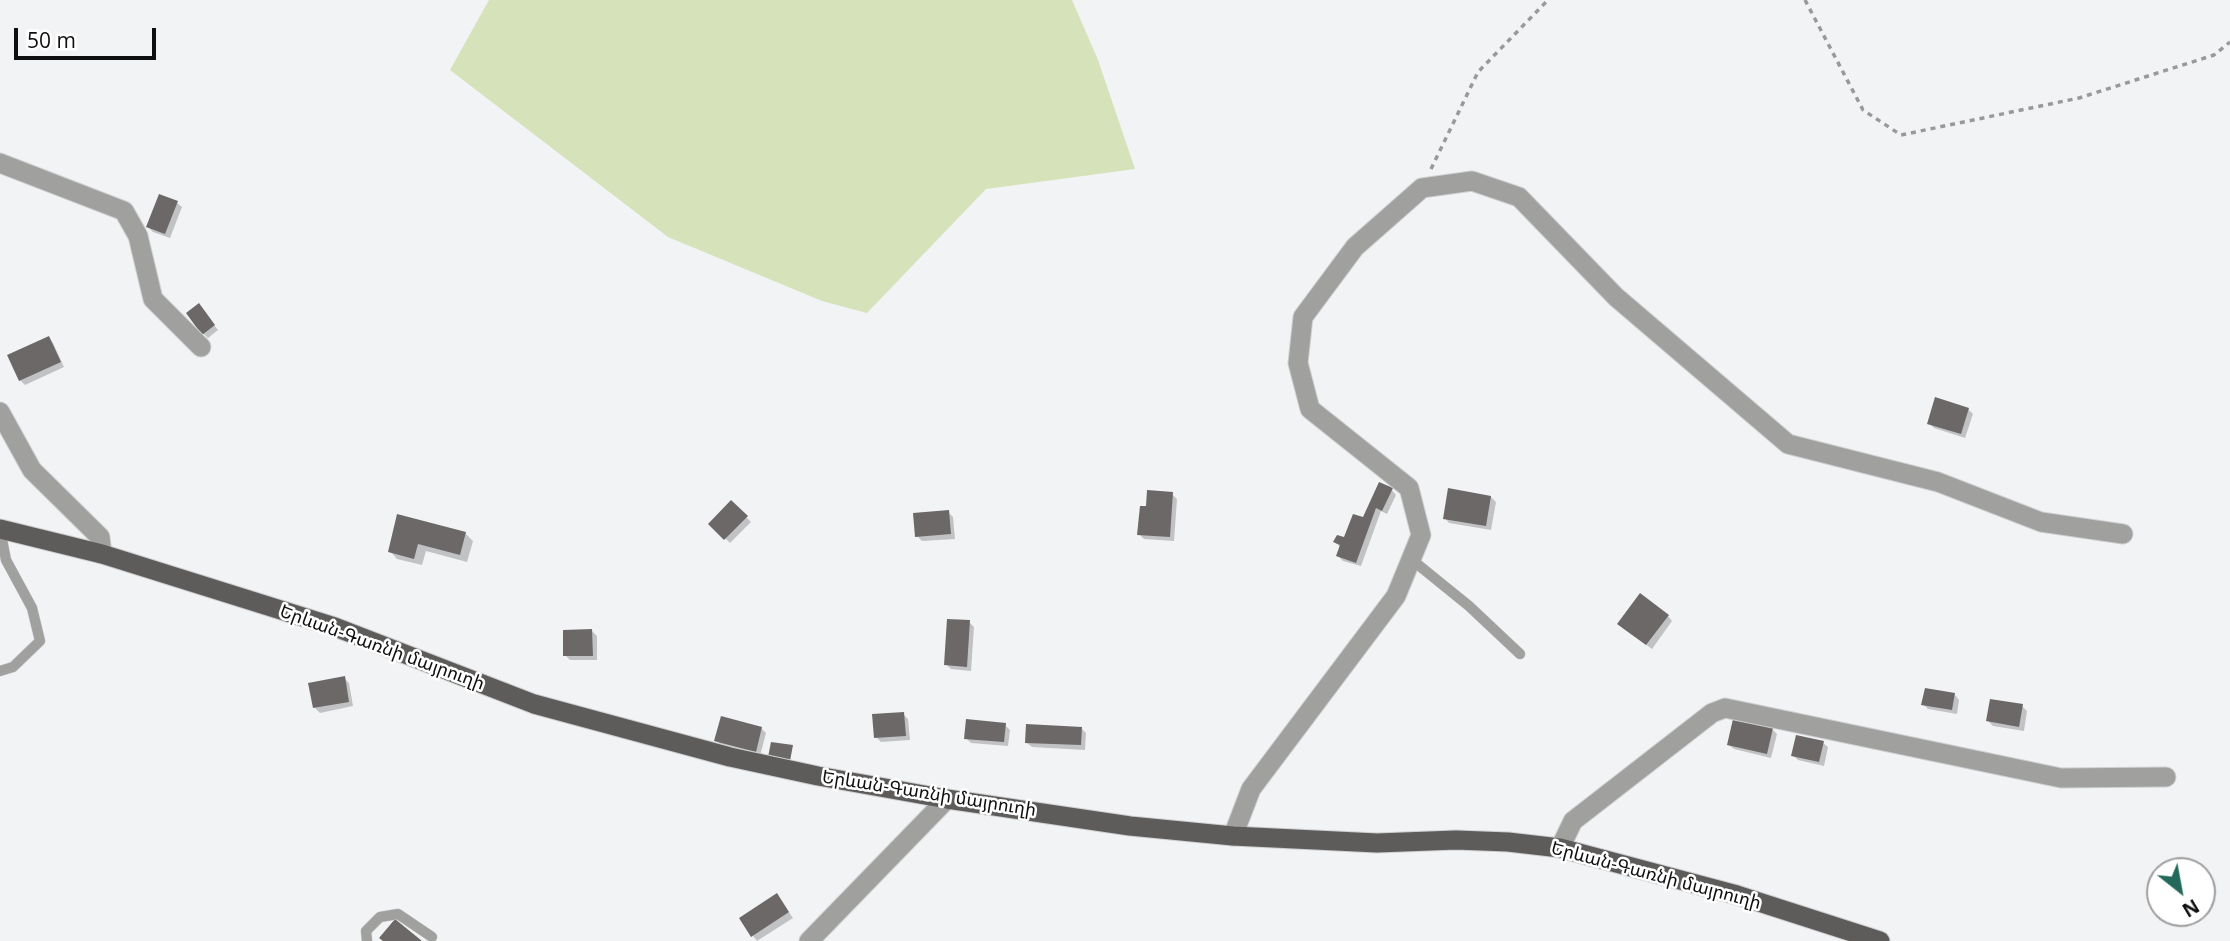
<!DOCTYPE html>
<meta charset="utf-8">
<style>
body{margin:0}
#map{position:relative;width:2230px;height:941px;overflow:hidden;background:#f2f3f5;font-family:"Open Sans",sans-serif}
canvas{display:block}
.north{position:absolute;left:2146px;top:857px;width:70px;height:70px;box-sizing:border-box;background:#fff;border:2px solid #9f9f9f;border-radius:50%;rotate:149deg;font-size:19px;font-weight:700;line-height:28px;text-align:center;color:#0f0f10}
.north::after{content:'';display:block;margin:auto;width:24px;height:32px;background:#24685a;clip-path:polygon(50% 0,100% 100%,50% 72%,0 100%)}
.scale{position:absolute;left:14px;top:28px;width:142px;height:32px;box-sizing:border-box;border:4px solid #0f0f10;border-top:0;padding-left:9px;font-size:21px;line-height:24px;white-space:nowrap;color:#0f0f10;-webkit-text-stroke:5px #fff;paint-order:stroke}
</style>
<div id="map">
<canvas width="2230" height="941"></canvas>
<div class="north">N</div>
<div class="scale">50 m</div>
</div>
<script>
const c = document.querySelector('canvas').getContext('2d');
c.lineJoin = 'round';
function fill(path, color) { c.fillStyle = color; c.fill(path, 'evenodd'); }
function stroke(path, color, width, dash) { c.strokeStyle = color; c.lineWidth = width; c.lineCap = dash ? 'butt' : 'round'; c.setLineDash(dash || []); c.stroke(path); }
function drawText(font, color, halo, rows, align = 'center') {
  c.font = font + ' "Open Sans","Noto Sans Armenian",sans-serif'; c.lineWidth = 5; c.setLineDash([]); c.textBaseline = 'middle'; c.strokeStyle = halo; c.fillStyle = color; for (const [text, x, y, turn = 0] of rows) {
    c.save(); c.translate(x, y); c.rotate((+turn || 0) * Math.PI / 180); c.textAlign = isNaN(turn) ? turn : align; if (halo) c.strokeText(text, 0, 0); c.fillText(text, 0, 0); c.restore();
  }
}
fill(new Path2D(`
 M489,0H1072L1098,60L1135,169L986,189L867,313L822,301L668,237L450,70Z`), '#d6e2ba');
fill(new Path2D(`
 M177,203L182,207L170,238L153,232L148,227Z
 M203,311L218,330L208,338L203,333Z
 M49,338L53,343L64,367L25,385L20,380Z
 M1968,409L1973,414L1965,438L1934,428L1929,423Z
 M1392,490L1396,495L1387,514L1381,511L1361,566L1343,561L1338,556L1341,548L1335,542L1345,539Z
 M1172,494L1177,499L1174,541L1144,539L1139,534L1147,508Z
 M1491,497L1496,502L1491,530L1449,523L1445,518Z
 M731,502L751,522L730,543L711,524Z
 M948,512L953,517L955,539L922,541L917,536Z
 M399,516L465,533L473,541L467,562L426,551L422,565L397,559L390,551Z
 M1668,616L1672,621L1652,649L1624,629Z
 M969,622L974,627L971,671L951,669L946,664Z
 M592,631L597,636V660H570L565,655Z
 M344,678L349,683L353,706L320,713L315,708Z
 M1955,695L1959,700L1957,714L1928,709L1923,704Z
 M2022,706L2027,711L2024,731L1993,726L1988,721Z
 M903,714L908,719L910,740L881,742L876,737Z
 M1005,725L1010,730L1008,746L971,743L966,738Z
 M761,728L766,733L760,756L721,745L716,740Z
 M1081,728L1086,733L1085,750L1032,747L1027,743Z
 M1772,729L1777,734L1771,758L1734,749L1729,745Z
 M1823,743L1828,747L1824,766L1798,760L1793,755Z
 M777,896L793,918L757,941L753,936Z`), '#0003');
fill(new Path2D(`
 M159,194L178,201L165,234L146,227Z
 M199,303L215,325L202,335L186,313Z
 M49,336L61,362L19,381L7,355Z
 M1935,397L1969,408L1961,434L1927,424Z
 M1379,482L1393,488L1382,511L1376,508L1356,563L1336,556L1340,545L1333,542L1337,535L1344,537L1353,514L1363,517Z
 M1448,488L1491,496L1486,526L1443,519Z
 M1147,490L1173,492L1170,537L1137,535L1140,506H1146Z
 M731,500L748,516L724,540L708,524Z
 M949,510L951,534L915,537L913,513Z
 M397,514L466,532L460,555L418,544L414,559L388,552Z
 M1640,593L1669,615L1646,645L1617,624Z
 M947,619L970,620L967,667L944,665Z
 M592,629L593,656H563V630Z
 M345,676L349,702L313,708L308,683Z
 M1925,688L1955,693L1952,710L1921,705Z
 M1990,699L2023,704L2019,727L1986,721Z
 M904,712L906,736L874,738L872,714Z
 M721,716L762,727L756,752L714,741Z
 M966,719L1006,723L1004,742L964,739Z
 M1733,719L1773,728L1767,754L1727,745Z
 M1026,724L1082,727L1081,745L1025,743Z
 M1796,735L1824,741L1819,762L1791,756Z
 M771,742L793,745L790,761L768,757Z
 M777,893L789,912L751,937L739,918Z
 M395,919L422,941H383L379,938Z`), '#6b6867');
const service = new Path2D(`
 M1411,559L1469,606L1520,654
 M0,671L13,667L40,641L32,608L6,560L0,529
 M367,941L366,931L380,917L398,914L432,937`);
const minor = new Path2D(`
 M0,163L124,211L138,236L153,299L201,347
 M0,412L32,470L100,537L102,554
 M1233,836L1251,789L1396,596L1421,535L1409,488L1310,409L1298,363L1303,317L1355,247L1422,188L1472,181L1519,197L1616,297L1788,444L1938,482L2041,522L2123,534
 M1560,848L1573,821L1712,713L1725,708L2061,778L2166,777
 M809,941L947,799`);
const primary = new Path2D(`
 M0,529L102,554L335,627L534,704L730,757L818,776L947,799L1130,826L1233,836L1377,843L1456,840L1508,842L1560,848L1737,895L1880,941`);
stroke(service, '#cecfd0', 11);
stroke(minor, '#cecfd0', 21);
stroke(primary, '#cecfd0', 21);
stroke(new Path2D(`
 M1805,0L1863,110L1901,135L2079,98L2214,55L2230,42
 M1431,169L1478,72L1548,0`), '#98999b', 3.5, [5, 5]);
stroke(service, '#a0a09f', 10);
stroke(minor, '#a0a09f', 19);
stroke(primary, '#5d5c5a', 19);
drawText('18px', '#0f0f10', '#fff', [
 ["Երևան-Գառնի մայրուղի",382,648,20],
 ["Երևան-Գառնի մայրուղի",929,794,9],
 ["Երևան-Գառնի մայրուղի",1656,876,15]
]);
</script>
